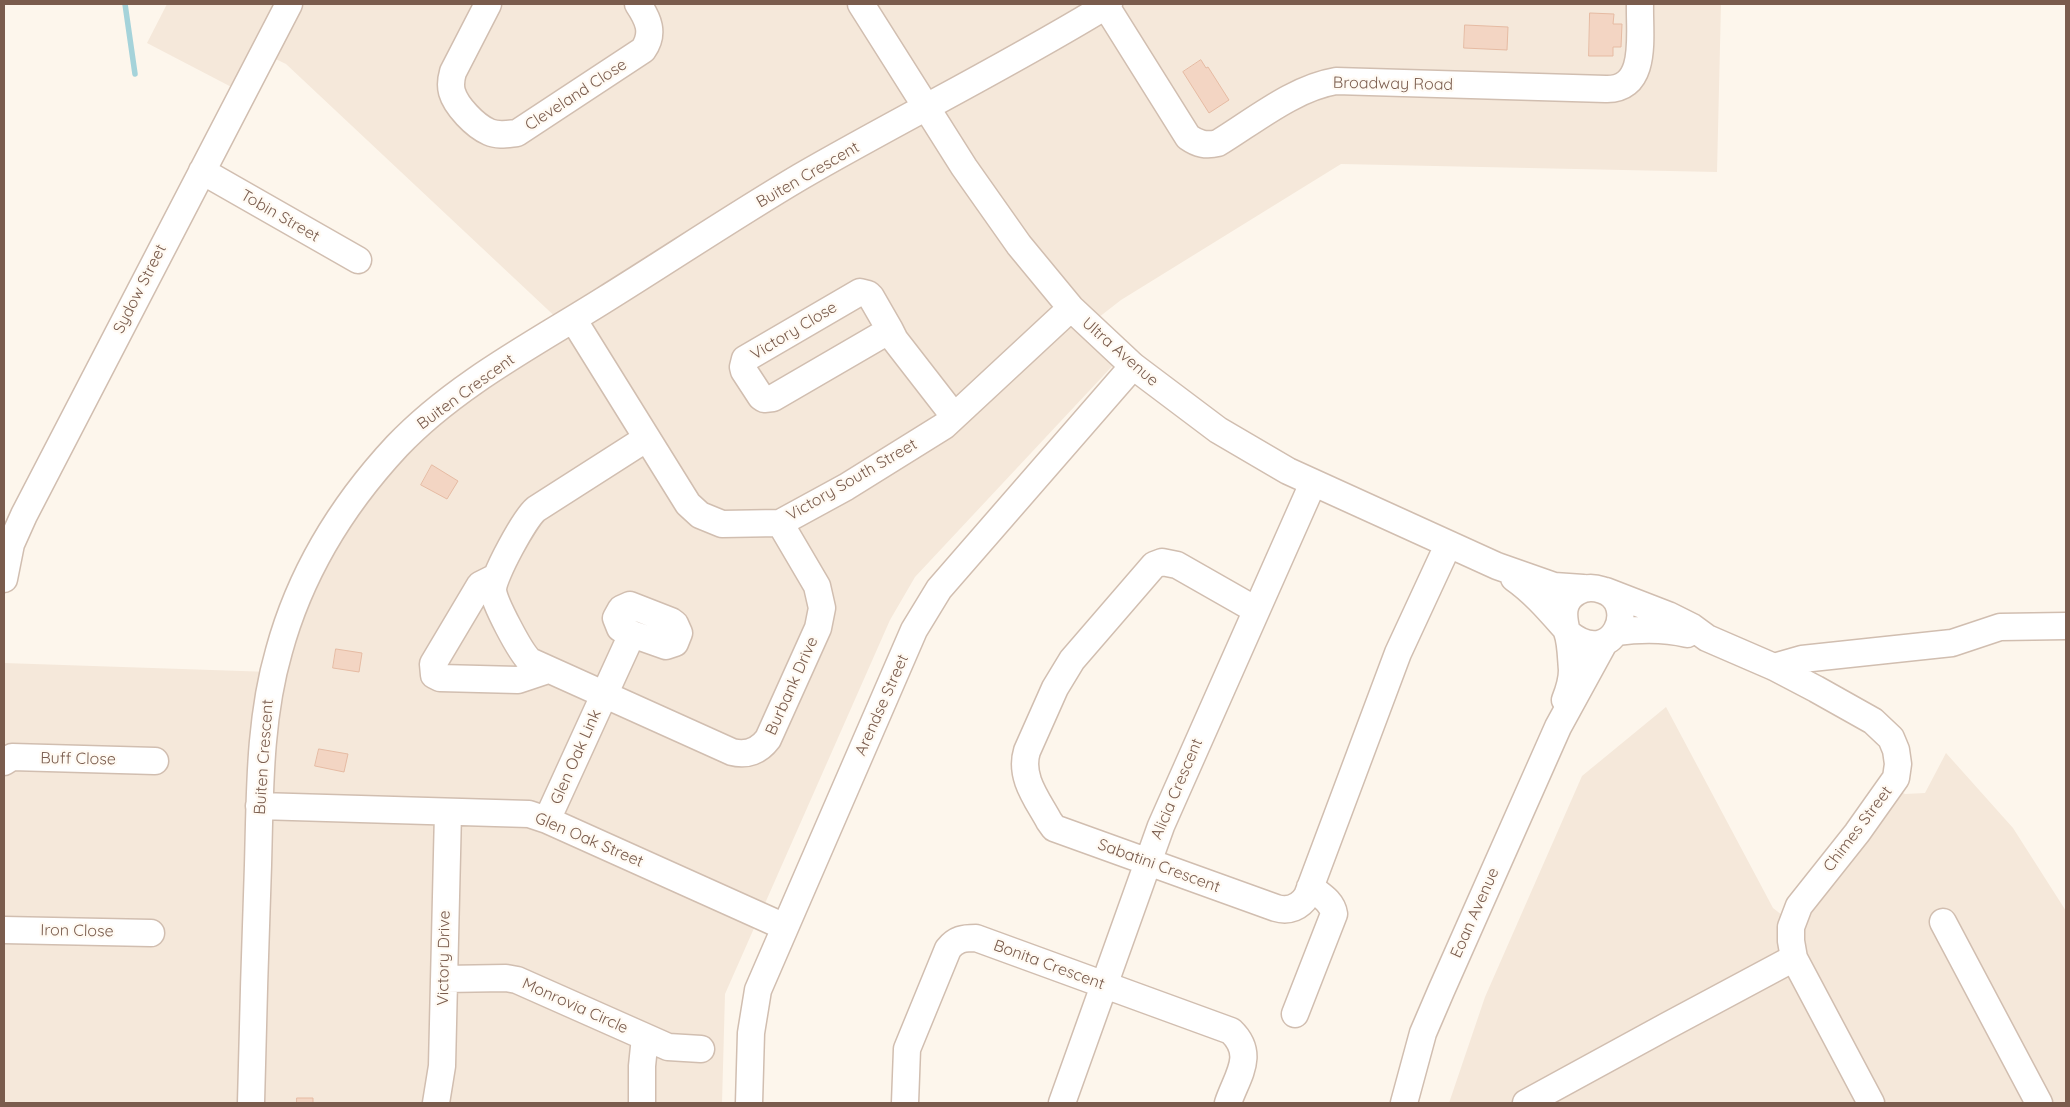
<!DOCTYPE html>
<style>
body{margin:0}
#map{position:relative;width:2070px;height:1107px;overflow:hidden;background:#fdf6ec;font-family:Quicksand,sans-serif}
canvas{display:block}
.frame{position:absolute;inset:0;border:5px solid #7a5c4d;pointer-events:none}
</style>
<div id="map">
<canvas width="2070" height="1107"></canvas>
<div class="frame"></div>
</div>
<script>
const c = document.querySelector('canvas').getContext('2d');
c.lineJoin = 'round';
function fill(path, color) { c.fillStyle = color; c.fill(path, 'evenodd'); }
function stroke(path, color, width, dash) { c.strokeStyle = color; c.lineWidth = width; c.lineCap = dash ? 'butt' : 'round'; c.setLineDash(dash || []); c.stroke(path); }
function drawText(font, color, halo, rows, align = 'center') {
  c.font = font + ' Quicksand,sans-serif'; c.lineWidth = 4.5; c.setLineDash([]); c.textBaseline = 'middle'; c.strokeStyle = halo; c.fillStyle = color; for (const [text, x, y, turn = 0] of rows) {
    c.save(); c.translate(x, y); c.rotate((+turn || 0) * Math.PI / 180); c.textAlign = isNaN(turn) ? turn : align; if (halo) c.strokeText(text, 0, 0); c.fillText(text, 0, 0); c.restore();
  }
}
fill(new Path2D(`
 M167,4H1721L1717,172L1341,164L1121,300L1085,328L1118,360L915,577L890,620L725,994L722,1103H4V663L271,672L355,492L563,324L286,64L261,52L241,92L147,43Z
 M1666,707L1773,908L1787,919L1889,784L1905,794L1925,793L1946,753L2013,828L2066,911V1103H1449L1485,997L1582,776Z`), '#f5e8da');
stroke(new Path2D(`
 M125,4L135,74`), '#a5d3da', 5.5);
const building = new Path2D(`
 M1590,13L1614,14L1613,24H1622L1621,47H1613V56H1589Z
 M1465,25L1508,27L1507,50L1464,48Z
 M1201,60L1206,68L1208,67L1229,100L1209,113L1183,72Z
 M432,465L458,481L447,499L421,485Z
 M336,649L362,653L359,672L333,668Z
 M319,749L348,754L344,772L315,766Z
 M297,1098H313V1103H297Z`);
fill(building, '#f3d5c3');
stroke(building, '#e6bba3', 1);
const minor = new Path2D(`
 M488,4L453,72C451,79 450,85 452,92C456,106 475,126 489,132C498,136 507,134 517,133L643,50C655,33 648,19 638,4
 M861,4L964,167L1019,245L1071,308L1133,366L1218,430L1288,471L1497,566L1554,586L1583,588
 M1106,6L1188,137C1198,144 1206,146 1218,143C1254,121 1294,88 1336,81L1606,89C1649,90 1639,34 1640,4
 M202,171L358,260
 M860,292L868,294L871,297L890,330L773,398L764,399L761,397L744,371L743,367L745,359Z
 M573,319L688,504L700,515L722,524L780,523L846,487L944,426L1071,308
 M890,330L895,340L954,416
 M647,438L536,509C525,518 493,576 493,590C494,602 520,652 530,661L732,752C747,756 759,751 768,739L818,628L822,608L817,586L780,523
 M496,577L480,585L433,664L434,675L440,678L518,680L548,670
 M1514,578C1534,592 1550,611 1566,629
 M4,579L11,544L24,515L289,4
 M1606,591L1668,615L1692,627L1707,638L1774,667L1816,689L1873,721L1891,738L1896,750L1898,764L1896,778L1857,833L1799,906L1791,927V941L1794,958L1871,1103
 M1256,610L1177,565L1162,562L1154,565L1072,660L1055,688L1027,751C1019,777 1037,799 1049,821L1054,828L1276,908C1289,912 1300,907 1307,896L1398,653L1448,545
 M1616,632C1640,629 1663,628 1687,634
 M1774,667L1802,659L1952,643L2000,627L2066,626
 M1565,700C1569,690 1572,681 1572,670C1571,660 1571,642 1567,632C1563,617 1561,601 1577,592C1585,587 1593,587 1602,590C1640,602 1614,671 1568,633
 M4,762L12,757L155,761
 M259,806L529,814L547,820L785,927
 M547,820L632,634L666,646L675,643L679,633L675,624L671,621L630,605L621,609L616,618L620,628L632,634
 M1943,922L2039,1103
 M4,930L151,933
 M444,979L506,978L517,980L668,1047L701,1049
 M1295,1014L1334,914C1332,901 1320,895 1310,887
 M251,1103C253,1024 255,944 258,865C260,793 259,720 279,651C300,574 343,504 397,446C455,385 534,344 604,300C670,259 734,216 800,177C902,118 1008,66 1109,4
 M436,1103L442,1066L448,812
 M642,1103V1066L645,1037
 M749,1103L751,1033L758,990L914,630L939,589L1133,366
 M905,1103L907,1049L948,949C956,939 963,938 976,938L1231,1031C1256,1055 1237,1076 1228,1103
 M1062,1103L1161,826L1313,483
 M1404,1103L1423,1033L1441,991L1558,727L1604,643
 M1526,1103L1667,1026L1794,958`);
stroke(minor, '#d1beb0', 29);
stroke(minor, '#fff', 26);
drawText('16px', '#7a5c4d', '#fffaf3', [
 ["Broadway Road",1393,84,1],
 ["Cleveland Close",576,95,-33],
 ["Buiten Crescent",808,175,-30],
 ["Tobin Street",280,216,30],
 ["Sydow Street",140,289,-63],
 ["Victory Close",794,331,-31],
 ["Ultra Avenue",1120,352,41],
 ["Buiten Crescent",466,392,-36],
 ["Victory South Street",852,480,-30],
 ["Burbank Drive",792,686,-66],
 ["Arendse Street",882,705,-66],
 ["Buiten Crescent",264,757,-86],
 ["Glen Oak Link",576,757,-66],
 ["Buff Close",78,759,1],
 ["Alicia Crescent",1177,789,-67],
 ["Chimes Street",1858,829,-53],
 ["Glen Oak Street",589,840,23],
 ["Sabatini Crescent",1159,866,20],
 ["Eoan Avenue",1475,913,-66],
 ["Iron Close",77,931,1],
 ["Victory Drive",444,958,-89],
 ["Bonita Crescent",1049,965,20],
 ["Monrovia Circle",575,1006,24]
]);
</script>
